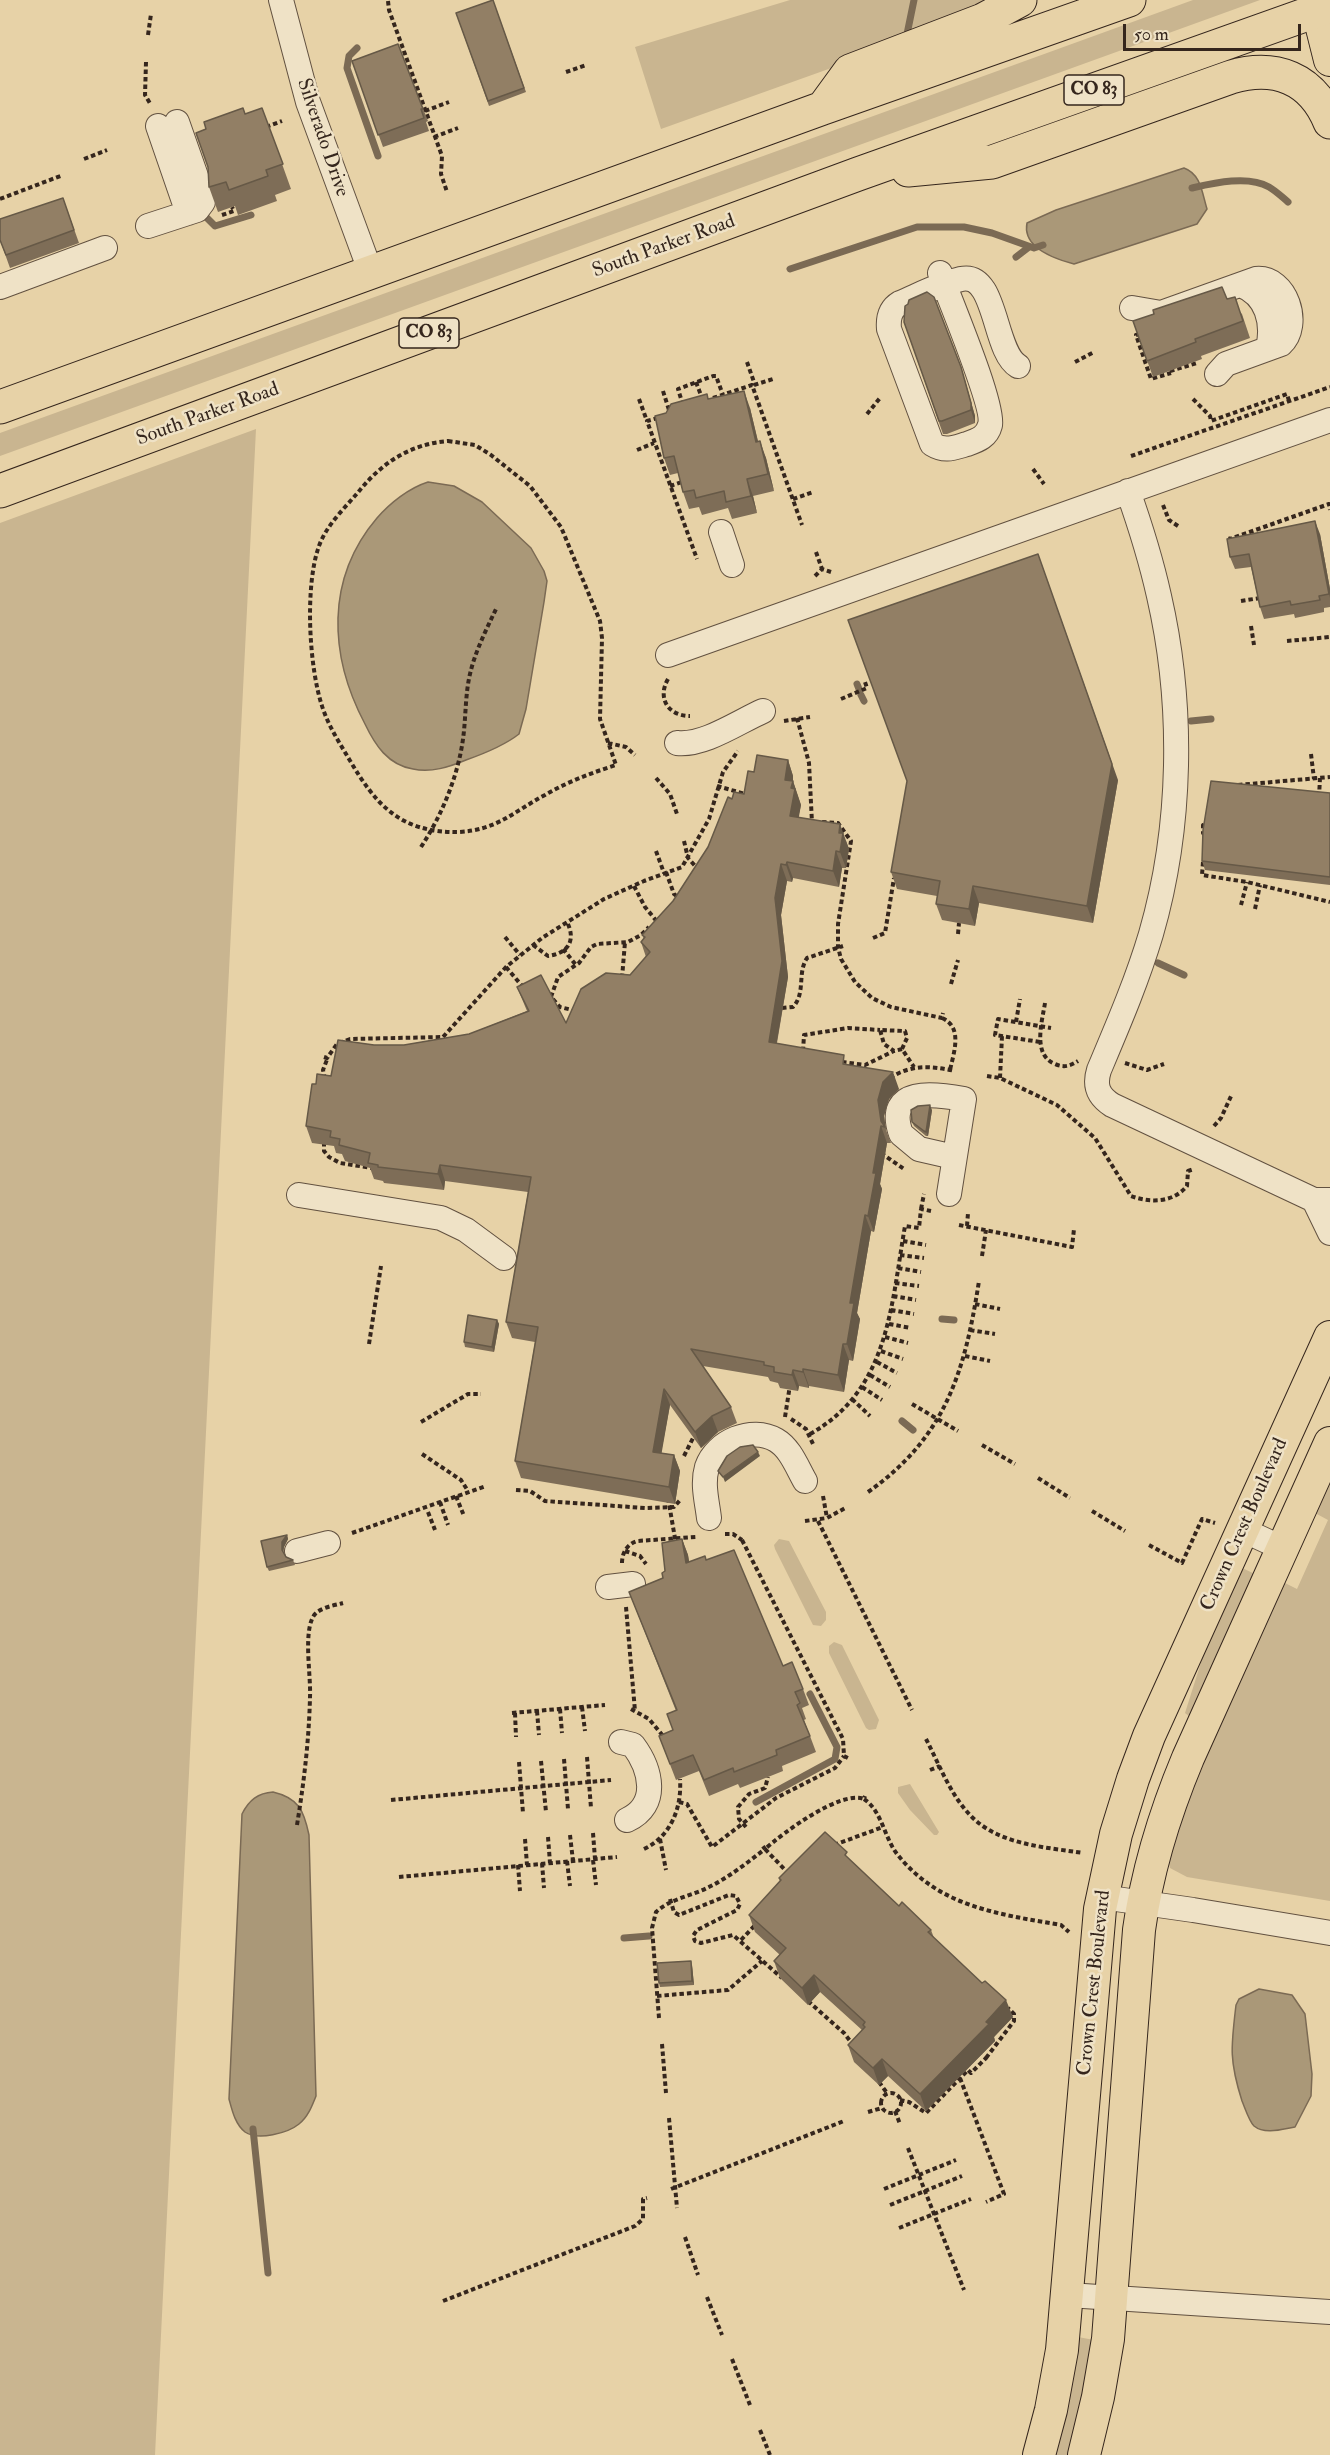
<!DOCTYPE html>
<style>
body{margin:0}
#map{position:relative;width:1330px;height:2455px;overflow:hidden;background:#e7d2a7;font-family:"IM FELL Double Pica",serif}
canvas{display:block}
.scale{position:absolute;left:1123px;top:24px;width:178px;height:27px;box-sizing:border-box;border:3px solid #35261d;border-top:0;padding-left:8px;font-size:18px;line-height:21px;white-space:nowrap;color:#35261d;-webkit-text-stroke:4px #efe2c6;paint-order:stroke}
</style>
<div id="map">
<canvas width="1330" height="2455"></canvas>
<div class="scale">50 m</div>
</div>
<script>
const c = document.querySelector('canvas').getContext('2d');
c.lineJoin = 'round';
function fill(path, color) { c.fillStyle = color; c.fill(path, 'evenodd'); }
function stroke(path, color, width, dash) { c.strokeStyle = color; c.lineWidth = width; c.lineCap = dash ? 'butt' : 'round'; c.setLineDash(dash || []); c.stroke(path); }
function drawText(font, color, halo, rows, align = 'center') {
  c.font = font + ' "IM FELL Double Pica",serif'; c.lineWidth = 5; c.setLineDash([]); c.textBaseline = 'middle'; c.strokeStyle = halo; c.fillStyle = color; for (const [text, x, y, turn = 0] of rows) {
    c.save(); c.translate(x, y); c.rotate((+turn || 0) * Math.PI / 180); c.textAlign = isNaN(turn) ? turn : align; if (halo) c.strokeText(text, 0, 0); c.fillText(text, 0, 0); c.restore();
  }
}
fill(new Path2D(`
 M790,0H992L890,47L661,129L635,47Z
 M1193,0H1260L0,456V433Z
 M256,429L155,2455H0V523Z
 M1330,1479V1901L1187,1877L1170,1868L1169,1863L1194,1781L1282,1586L1285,1583L1297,1589L1328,1520L1315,1513Z
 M779,1539L789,1541L826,1612V1620L821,1626L813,1625L775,1549L774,1545Z
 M1240,1567L1255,1574L1190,1717L1185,1713L1209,1637Z
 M834,1642L842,1645L879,1720L876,1729L869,1730L866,1728L829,1653V1646Z
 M910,1784L939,1832L937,1835H934L910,1810L898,1793V1787Z
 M1078,2337L1094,2340L1070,2455H1053Z`), '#c9b590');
const water = new Path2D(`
 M1184,168C1201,174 1202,193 1207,209L1197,224L1074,264C1055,259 1022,248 1027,223L1056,210Z
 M428,482L454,486L482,502L531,548L544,571L547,581L544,602L526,709L519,734C505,745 483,754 466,760C449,767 431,773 413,769C388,765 375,745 365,724C329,656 325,579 377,518C390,503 409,488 428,482Z
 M273,1792C299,1798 304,1811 309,1835L316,2096C312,2106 308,2117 299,2124C288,2133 258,2141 245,2132C235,2124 232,2110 229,2099L242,1814C249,1800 258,1793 273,1792Z
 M1259,1989L1292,1995L1305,2014L1312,2074L1311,2096L1295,2127C1283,2129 1265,2135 1254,2126C1249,2121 1245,2108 1242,2101C1229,2060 1231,2047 1236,2005L1239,1999Z`);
fill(water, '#aa9878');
stroke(water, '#7b6a54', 1.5);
stroke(new Path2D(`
 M906,39L914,0
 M357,48L349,56L347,68L378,156
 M1192,188C1214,183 1248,175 1269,187C1276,191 1282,197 1288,202
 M207,218L215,226L251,215
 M1016,257L1029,247
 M790,269L917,227H964L992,233L1034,248L1043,245
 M857,684L859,689
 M861,695L864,701
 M1191,721L1211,719
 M1158,963L1184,975
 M942,1319L954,1320
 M902,1421L913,1430
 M756,1802L835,1759L837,1747L810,1694
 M624,1938L649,1936
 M253,2129L268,2273`), '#7b6a54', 7);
const minor = new Path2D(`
 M281,0L308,102L371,273
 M158,126L188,213
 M148,226L197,210L203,202V196L177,122
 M940,273C949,298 995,407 990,425C987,437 978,440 967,444C953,448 945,452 932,444L889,329C888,318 890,309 900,303C919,295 940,284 961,279C997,271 993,351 1018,366
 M1241,285C1267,295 1274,323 1268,348
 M0,287L105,248
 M1132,308L1161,313L1256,279C1286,276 1302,325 1281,344L1226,364L1217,374
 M1128,491C1140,525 1151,560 1159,596C1184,705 1182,827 1151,934C1137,981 1118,1025 1099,1070C1094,1086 1098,1096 1112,1105L1314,1200H1330
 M721,532L732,565
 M668,655L1330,420
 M677,743C704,746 738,722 763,711
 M949,1194L964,1099C936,1094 884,1086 901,1134L919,1149L954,1157
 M299,1195L441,1218L466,1230L504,1258
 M1314,1200L1330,1233
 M709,1518C707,1501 702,1484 707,1467C716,1441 752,1426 776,1440C790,1448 797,1467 805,1481
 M1243,1530L1282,1548
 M297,1551L328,1543
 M608,1587L633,1584
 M621,1742L633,1745C651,1769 660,1805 627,1820
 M1102,1897L1193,1910L1330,1933
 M1068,2295L1330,2312`);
const major = new Path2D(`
 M1315,0L1330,60
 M1039,2455L1051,2410L1062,2350L1100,1909L1116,1834L1133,1779L1149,1736L1330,1337
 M1084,2455L1098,2397L1108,2339L1139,1930C1147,1871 1165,1813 1188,1758L1330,1443`);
const highway = new Path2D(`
 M823,108L850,71L983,20L1020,0
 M908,170L992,162L1231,77C1275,64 1312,78 1330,122
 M0,407L823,108L1129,0
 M0,491L858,174L1330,6`);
stroke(minor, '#625140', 26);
stroke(major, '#35261d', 34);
stroke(highway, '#35261d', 35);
stroke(new Path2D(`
 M388,1L389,10L442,156L441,174L447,192
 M148,35L151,14
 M146,62L145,95L151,105
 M566,72L586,65
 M425,111L449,102
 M266,127L282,121
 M434,137L458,128
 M84,159L107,150
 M0,199L63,175
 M222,215L234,211L232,207
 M1140,334L1136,335L1151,379L1171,373
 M747,362L755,385
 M1075,362L1094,352
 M1170,371L1197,363
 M696,382L702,398
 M754,385L773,379
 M663,391L669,410
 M713,398L752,385L802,525
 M639,399L647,421
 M1193,399L1210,416L1211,421L1287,394L1289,401
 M683,405L678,389L713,376H716L723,395
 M867,414L880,398
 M658,418L647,421L697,559
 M448,441L475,445L491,455L530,486L561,527L600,621L602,638L600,719L616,765C591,773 567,782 545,795C513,812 497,830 459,832C400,833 376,805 349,759C339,742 328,725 322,706C309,666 305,589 318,549C325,526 345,508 360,490C383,462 411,444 448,441Z
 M637,450L654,443
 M1131,456L1330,387
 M1033,469L1044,484
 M670,486L682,482
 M793,499L813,492
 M1163,505L1169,520L1178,526
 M1228,538L1230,539L1329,504L1330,510
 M816,552L822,569
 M815,576L822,569L831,572
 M1241,601L1260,598
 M1251,626L1254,645
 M1287,641L1330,637
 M668,679C657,698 668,716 690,716
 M841,699L867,688L865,682
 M797,718L809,763L812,823
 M784,721L810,717
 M608,743L626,747L635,755
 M1311,754L1314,779
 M656,778L670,794L677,814
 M1238,785L1330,777
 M717,786L749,795
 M1319,797L1320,778
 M822,822L838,823L851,841L838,924V947L841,959L855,982L872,998L891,1007L942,1018L943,1013
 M1205,835L1203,833V825L1207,823
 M684,841L688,858L697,868
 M421,847C442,815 458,776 463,739C466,718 465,695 470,674C475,652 486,630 496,609
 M656,851L664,873
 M1203,862L1202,875L1247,882L1330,902
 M666,872L674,894L679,898
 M634,886L645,907L659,924
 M1241,905L1247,882
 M1255,909L1260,885
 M958,934L959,923
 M505,937L520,955
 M873,938L885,933L894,878
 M533,945L548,956C569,953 576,940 567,922
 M563,949L576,965
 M506,967L523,987
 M622,978L625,942
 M951,984L958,960
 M1045,1003C1042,1022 1032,1055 1055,1064C1064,1068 1070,1066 1078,1061
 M782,1008L793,1007C806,993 797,973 807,958L843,946
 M576,1011L560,1007L551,997L558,977L579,963L591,947L597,944L628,942L641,935L649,927
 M942,1018C963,1027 954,1052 950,1070
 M1016,1022L1020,999
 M1040,1042L995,1035L998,1019L1051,1028
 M902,1049L907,1038L905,1031L880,1030L884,1044L894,1051L902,1049L914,1067
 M803,1051L804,1035L848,1028L880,1030
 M324,1057L327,1058L337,1044L350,1039L443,1037L506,967L542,938L604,899L644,881L682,867L709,819L723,772L738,751
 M842,1062L865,1065L894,1051
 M1125,1063L1147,1070L1164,1064
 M987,1076L1000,1078L1057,1105L1095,1138L1131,1196C1150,1203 1173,1203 1187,1186L1188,1171L1194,1169
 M890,1078C911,1064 932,1066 955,1071
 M1000,1078L1002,1036
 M325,1079L323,1070L328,1057
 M1214,1126L1221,1118L1232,1094
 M324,1142V1151L329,1157L340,1163L372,1168
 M881,1153L904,1169
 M921,1209L924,1194
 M959,1225L1072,1247L1074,1229
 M967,1226L968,1213
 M903,1241L926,1245
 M900,1255L924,1258
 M982,1256L986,1230
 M898,1268L921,1272
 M895,1283L919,1286
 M893,1296L916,1300
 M975,1304L1000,1309
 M891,1310L914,1314
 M889,1324L911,1328
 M970,1330L995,1334
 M885,1337L908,1343
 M369,1344L381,1266
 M881,1351L903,1359
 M965,1356L990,1361
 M877,1362L897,1373
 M870,1375L890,1387
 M862,1387L882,1400
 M852,1399L870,1416
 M912,1404L958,1431
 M785,1417L790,1385
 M791,1419L806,1429L813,1444
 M421,1422L468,1394H481
 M810,1434C889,1390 891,1306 905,1226L919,1228L921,1209L931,1211
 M982,1445L1015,1464
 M422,1454L461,1480L468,1491
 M684,1456L694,1436
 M1038,1478L1070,1498
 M516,1490L530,1491L545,1501L645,1508L674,1507L681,1499
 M868,1492C946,1437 965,1371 979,1281
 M456,1496L464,1516
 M823,1496L827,1518
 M440,1502L448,1525
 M1092,1511L1125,1531
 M428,1512L435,1530
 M805,1521L827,1518L847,1507
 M818,1521L912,1710
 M352,1533L486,1486
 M725,1534H733L742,1540L745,1538
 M742,1540L843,1739L844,1756L848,1758
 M1149,1545L1182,1563L1202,1519L1215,1523
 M625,1551L640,1556L646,1564
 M622,1563C622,1553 627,1544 637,1541L696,1537
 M626,1607L635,1711
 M582,1707L585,1731
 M560,1709L562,1733
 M631,1709L649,1719L664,1737
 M537,1711L539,1735
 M512,1713L605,1705
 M515,1713L516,1737
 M926,1739C939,1764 950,1794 970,1815C998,1845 1045,1847 1083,1853
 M587,1757L591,1808
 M564,1759L568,1809
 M541,1761L546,1812
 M519,1762L523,1813
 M930,1770L940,1766
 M864,1799C882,1811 884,1837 897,1854C939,1907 998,1914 1061,1925L1069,1932
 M391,1800L611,1780
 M679,1802L687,1804L712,1847L776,1798L835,1768L844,1756
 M297,1825C304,1782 309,1740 310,1697C311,1676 304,1638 312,1619C316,1608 332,1606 343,1603
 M746,1827L739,1819L738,1807L749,1794L765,1788L768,1777
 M593,1833L595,1859
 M570,1835L573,1861
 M548,1837L550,1863
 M525,1839L527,1865
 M660,1839L666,1870
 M834,1845L883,1827
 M644,1849C671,1836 682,1808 680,1779
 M593,1860L596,1885
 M567,1861L570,1886
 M542,1863L544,1888
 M518,1865L520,1891
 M789,1874L765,1849C783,1833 840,1790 864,1799L865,1796
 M399,1877L617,1857
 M670,1899L674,1912L679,1915L729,1895L736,1896L740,1904L737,1910L697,1930L693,1936L695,1941L701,1943L733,1935L782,1978
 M741,1940L757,1923
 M657,1996L728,1990L762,1961
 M808,2001L844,2033L854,2046
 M659,2018L652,1928L656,1912C670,1899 691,1896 707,1888C728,1878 747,1863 765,1849L762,1845
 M662,2044L666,2093
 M986,2058L1014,2021V2014L1008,2008
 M960,2078L1004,2194L986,2202
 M879,2082L887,2093
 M881 2103a10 10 0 1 1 20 0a10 10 0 1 1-20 0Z
 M900,2100L909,2102L926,2113L968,2070L971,2073L986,2058L982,2055
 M895,2111L900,2124
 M868,2112L882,2108
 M669,2118L677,2208
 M908,2148L964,2290
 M671,2189L844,2121
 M884,2189L956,2160
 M890,2205L962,2176
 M899,2228L971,2199
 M685,2237L698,2275
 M707,2297L722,2335
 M443,2301L635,2226L643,2219V2199L647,2198
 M732,2359L750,2405
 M760,2430L770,2455`), '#35261d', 4, [4.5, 3]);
stroke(minor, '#efe2c6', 24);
stroke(major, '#e7d2a7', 32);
stroke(highway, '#e7d2a7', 33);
stroke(new Path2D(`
 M668,1498L676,1544`), '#35261d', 4, [4.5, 3]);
fill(new Path2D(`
 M493,0L526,92L489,106L456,13Z
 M398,44L428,121L426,122L429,131L383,147L352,61Z
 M262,108L291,189L275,195L277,201L238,215L235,206L218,212L209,187L208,167L245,114Z
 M63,198L79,243L10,268L0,240Z
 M1227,299L1242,314L1250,338L1201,356L1202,359L1153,377L1133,321Z
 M904,322L965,380L975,416V423L947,434H943Z
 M707,394L708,399L750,408L758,441L766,458L774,491L753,496L757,513L732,519L728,508L702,515L699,507L689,509L683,492L678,473L670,475L664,458L666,413Z
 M1320,534L1330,589V607L1324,608V612L1295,618L1294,614L1264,619L1260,607L1251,567L1235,569L1230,557Z
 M788,760L793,776V781L801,805L798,818L846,841L849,849L846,868H842L839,887L793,878L792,882L787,881L781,915L788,977L777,1043L847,1064L899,1089L889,1099L884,1116L886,1130L891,1143H887L880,1184L882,1189L874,1232L871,1231L857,1313L860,1319L853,1361L849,1360L844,1392L809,1386V1388L799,1386L798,1391L780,1388L778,1383L770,1381L768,1377L703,1366L731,1407L737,1423L718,1432L701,1448L670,1405L661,1453L674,1455L680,1471L675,1504L521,1478L515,1461L535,1342L512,1338L506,1322L528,1192L445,1181L444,1190L384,1183L383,1181L374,1179L370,1168L345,1161L342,1154L336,1153L334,1146L312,1143L306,1126L316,1084L331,1076L374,1045H404L469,1034L527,1011L517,987L566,1023L630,975L646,957L641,942L644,939L642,935L673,901L708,847L732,799L744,794L754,772Z
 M1118,780L1093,923L979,903L975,926L942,920L936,904L937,896L897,889L891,872Z
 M1330,793V885L1205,870L1202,861Z
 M932,1110L928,1136H926L914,1126L912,1122Z
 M497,1320L499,1324L494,1352L465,1347L464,1342Z
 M287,1535L288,1539L284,1547L283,1553L286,1557L293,1560L295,1565L269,1571L267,1567Z
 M682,1539L688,1555L689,1562L706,1560L783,1666L803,1689L809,1705L802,1708L806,1719L804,1720L816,1752L782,1766L783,1771L768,1777L740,1788L738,1784L709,1796L699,1771L676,1780L659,1736L673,1730L676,1711L629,1592L663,1578L665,1571Z
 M850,1860L899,1906L931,1930L934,1938L1013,2017L994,2037L995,2041L926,2111L888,2076L879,2085L854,2062L848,2045L862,2030L820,1992L808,2005L780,1978L774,1961L780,1955L755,1932L749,1915L780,1882L779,1878Z
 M692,1965L694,1985L660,1987L659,1983Z`), '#7e6d57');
fill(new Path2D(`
 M961,367L975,416V423L971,410Z
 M744,391L750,408L762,459L756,442Z
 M760,441L766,458L774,491L768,474Z
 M747,479L753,496L757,513L751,496Z
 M1315,521L1320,534L1330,589V598Z
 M1038,554L1118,780L1093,923L1087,906Z
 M788,760L793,776V781L801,805L796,833L790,816L785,780Z
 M840,824L849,849L846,868L840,852L839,833Z
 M836,851L842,868L839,887L833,871Z
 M787,862L793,878L792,882L786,865Z
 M781,864L787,881L781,915L788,977L774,1058L769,1042L775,898Z
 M973,886L979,903L975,926L969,909Z
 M893,1072L899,1089L889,1099L884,1116L886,1130L881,1121L878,1100L883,1082Z
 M930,1105L932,1110L928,1136L926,1132Z
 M881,1126L887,1143L880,1184L882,1189L874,1232L868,1216L873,1173Z
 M440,1165L445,1181L444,1190L438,1174Z
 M865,1215L871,1231L857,1313L860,1319L853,1361L847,1344L850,1303Z
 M497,1320L499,1324L494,1352L492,1347Z
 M843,1344L849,1360L844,1392L838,1375Z
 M803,1369L809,1386V1388L803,1372Z
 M793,1370L799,1386L798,1391L792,1375Z
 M664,1389L670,1405L659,1468L653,1452Z
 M712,1416L718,1432L701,1448L695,1432Z
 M758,1452L760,1456L725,1482L723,1477Z
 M674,1455L680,1471L675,1504L669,1487Z
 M287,1535L288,1539L284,1547L283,1554L282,1550V1542Z
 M682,1539L688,1555L692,1579L686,1563Z
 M691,1961L692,1965L694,1985L692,1981Z
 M814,1975L820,1992L808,2005L802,1988Z
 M1006,2000L1013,2017L994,2037L995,2041L926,2111L920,2094Z
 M882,2059L888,2076L879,2085L873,2068Z`), '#665947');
const building = new Path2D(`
 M493,0L524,88L488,101L456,13Z
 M398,44L423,109H421L424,118L378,135L352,61Z
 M243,108L245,114L262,108L283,164L266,170L268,176L229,190L226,182L209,187L208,167L196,133L206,129L204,122Z
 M63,198L74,230L6,255L0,240V219Z
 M1222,287L1227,299L1235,297L1243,321L1195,339L1196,342L1147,361L1133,321L1154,314L1153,310Z
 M927,292L934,297L961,367L971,403V410L942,421H939L904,322L905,306L908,304L909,300Z
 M744,391L756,442L760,441L768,474L747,479L751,496L726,502L724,491L696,498L694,490L683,492L674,456L664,458L655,416L666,413L671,404L707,394L708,399Z
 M1315,521L1329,594L1319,596L1320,600L1291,605L1290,601L1260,607L1249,554L1230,557L1227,539Z
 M1038,554L1112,764L1087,906L973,886L969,909L936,904L940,881L891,872L907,781L848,620Z
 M757,755L788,760L785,780L793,781L791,788L795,789L790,816L840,824L839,833H843L840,852L836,851L833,871L787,862L786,865L781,864L775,898L782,961L769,1042L844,1055L843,1064L893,1072L883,1082L878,1100L881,1121L885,1127L881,1126L873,1173H876L868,1216L865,1215L850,1303H854L847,1344H843L838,1375L803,1369V1372L793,1370L792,1375L774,1372V1367L764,1365V1362L691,1349L731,1407L712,1416L695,1432L664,1389L653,1452L674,1455L669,1487L515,1461L538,1327L506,1322L531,1177L440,1165L438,1174L378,1167V1165L368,1163L370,1153L339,1145L340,1139L330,1137L331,1131L306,1126L312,1084H316L317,1074L331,1076L338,1040L374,1045H404L469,1034L529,1011L517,987L541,975L566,1023L581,989L606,973L630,975L650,952L641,942L645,937L642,935L673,901L708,847L728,797L732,799L734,792L744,794L748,771L754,772Z
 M1211,781L1330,793V877L1202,861L1203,830Z
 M930,1105L926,1132L924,1131L912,1122L911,1110L918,1106Z
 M468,1315L497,1320L492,1347L464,1342Z
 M753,1445L758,1452L723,1477L718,1471L727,1456L740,1447Z
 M287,1535L282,1542V1550L286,1557L293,1560L267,1567L261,1541Z
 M682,1539L686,1563L705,1556L706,1560L734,1550L783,1666L792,1662L803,1689L795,1692L800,1703L797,1705L810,1736L776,1750L777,1755L762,1761L734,1772L733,1768L704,1780L693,1755L670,1764L659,1736L673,1730L667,1714L677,1710L629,1592L663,1578L662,1573L665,1571L662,1543Z
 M825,1832L847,1852L845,1855L899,1906L902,1902L931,1930L928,1932L982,1983L985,1981L1006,2000L986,2022L989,2024L920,2094L882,2059L873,2068L848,2045L865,2027L863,2025L865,2022L814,1975L802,1988L774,1961L786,1948L749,1915L781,1880L779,1878Z
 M691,1961L692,1981L659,1983L657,1963Z`);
fill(building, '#927f65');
stroke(building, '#665947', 1.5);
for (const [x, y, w] of [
 [1094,90,60],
 [429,333,60]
]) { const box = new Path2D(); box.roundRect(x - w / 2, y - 15, w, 30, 4.5); c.fillStyle = '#efe2c6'; c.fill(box); stroke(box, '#35261d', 1.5); }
drawText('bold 18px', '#35261d', null, [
 ["CO 83",1094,90],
 ["CO 83",429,333]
]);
drawText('20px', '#35261d', '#efe2c6', [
 ["Silverado Drive",322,138,71],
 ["South Parker Road",664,247,-20],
 ["South Parker Road",208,415,-20],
 ["Crown Crest Boulevard",1245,1525,-66],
 ["Crown Crest Boulevard",1095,1983,-84]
]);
</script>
